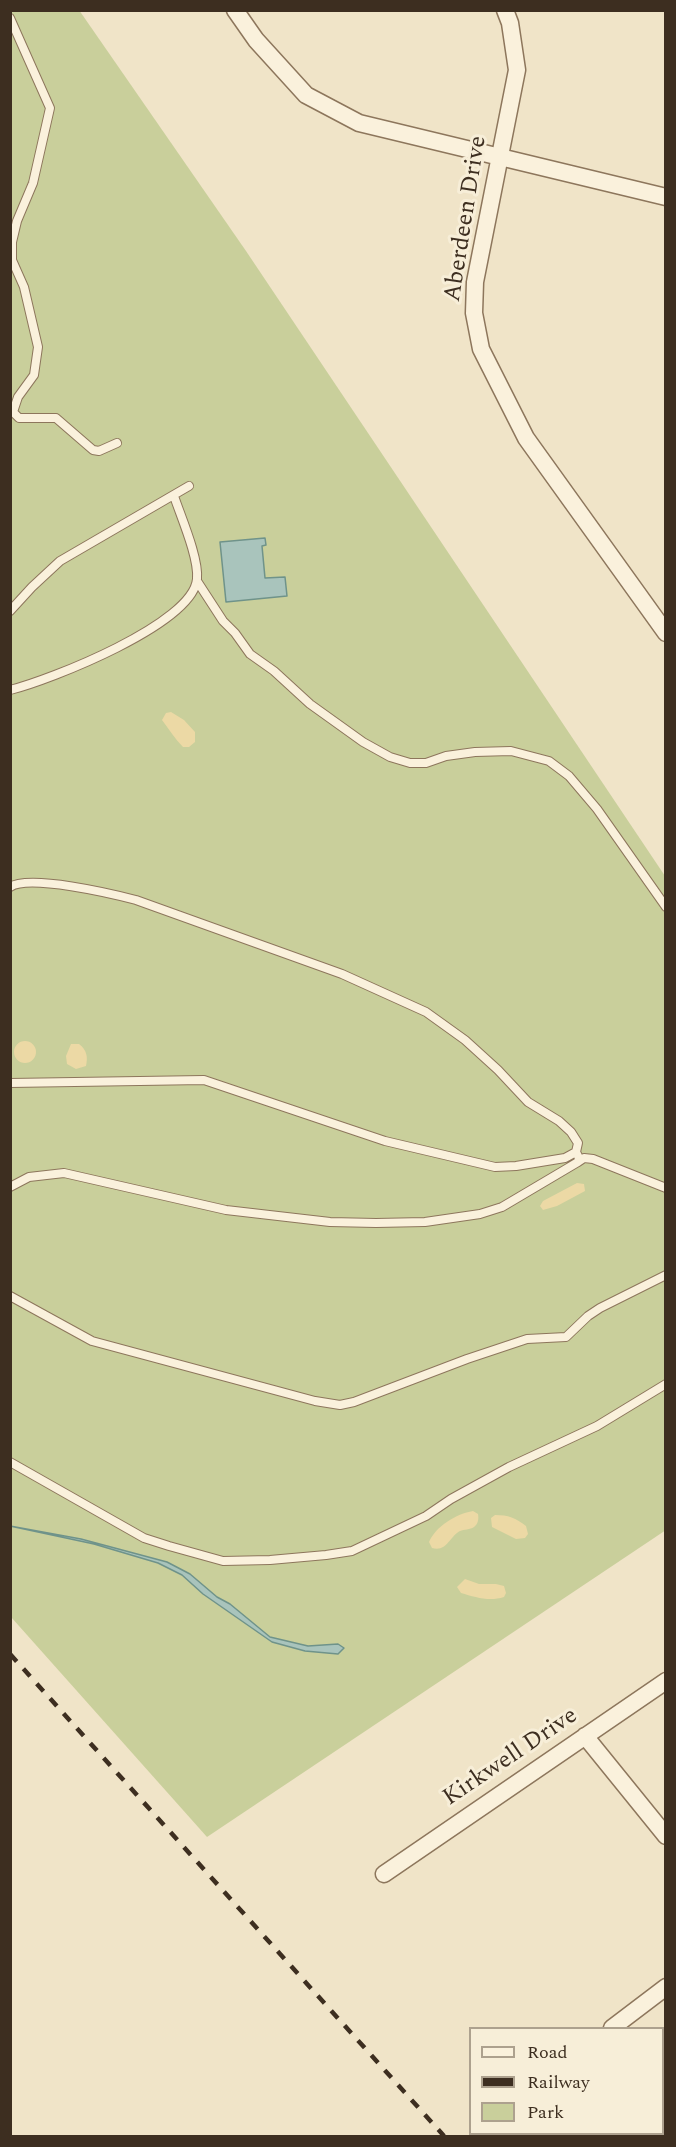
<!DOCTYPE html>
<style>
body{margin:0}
#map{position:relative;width:676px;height:2147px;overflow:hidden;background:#f0e4c8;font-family:Spectral,serif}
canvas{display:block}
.frame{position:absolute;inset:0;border:12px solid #3d2e20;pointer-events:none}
.legend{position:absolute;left:469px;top:2027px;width:195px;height:108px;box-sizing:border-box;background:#f7eed8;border:2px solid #ada18e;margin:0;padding:8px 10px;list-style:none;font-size:18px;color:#3d2e20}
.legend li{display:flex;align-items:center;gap:12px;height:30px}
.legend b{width:30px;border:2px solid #ada18e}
</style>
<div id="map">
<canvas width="676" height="2147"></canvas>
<div class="frame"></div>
<ul class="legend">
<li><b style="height:8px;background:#faf1dc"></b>Road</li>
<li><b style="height:8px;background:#3d2e20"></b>Railway</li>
<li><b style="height:16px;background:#c9cf9b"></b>Park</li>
</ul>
</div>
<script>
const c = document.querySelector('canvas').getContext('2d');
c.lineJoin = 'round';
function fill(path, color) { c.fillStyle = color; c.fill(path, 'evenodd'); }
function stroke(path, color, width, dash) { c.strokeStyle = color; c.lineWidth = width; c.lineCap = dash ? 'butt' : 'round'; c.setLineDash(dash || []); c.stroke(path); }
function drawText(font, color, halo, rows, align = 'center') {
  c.font = font + ' Spectral,serif'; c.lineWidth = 6; c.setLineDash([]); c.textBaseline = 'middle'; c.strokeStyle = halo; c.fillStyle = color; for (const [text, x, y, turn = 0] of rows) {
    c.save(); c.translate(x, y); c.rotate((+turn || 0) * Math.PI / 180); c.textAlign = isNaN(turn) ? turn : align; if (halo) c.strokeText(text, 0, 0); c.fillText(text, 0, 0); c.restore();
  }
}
fill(new Path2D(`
 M79,10L246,251L665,876L666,1530L207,1837L11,1617L10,11Z`), '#c9cf9b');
fill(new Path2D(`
 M171,712L184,720L195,732V742L189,747H183C175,739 169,729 162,720L166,713Z
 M14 1052a11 11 0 1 1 22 0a11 11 0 1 1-22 0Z
 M71,1044H79C87,1050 88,1057 86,1066L76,1069L67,1064L66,1056Z
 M577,1183L584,1184L585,1191L557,1206L543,1210L540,1206L543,1201Z
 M473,1511L478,1514C479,1519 478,1524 474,1527C470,1530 464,1529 460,1531C449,1537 447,1552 432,1548L429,1542C436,1526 456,1514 473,1511Z
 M495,1515C508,1515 516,1518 526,1526L528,1534L525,1538L516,1539L492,1527L491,1518Z
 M465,1579L479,1584H496L504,1586L506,1593L504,1597C489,1602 475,1597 461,1593L457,1587Z`), '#ecd9a5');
const water = new Path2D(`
 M265,538L266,545L262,546L265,578L285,577L287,596L226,602L220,542Z
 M10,1526L81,1539L167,1562L190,1574L217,1597L230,1604L270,1637L308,1646L338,1644L344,1648L338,1654L305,1651L272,1642L203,1594L182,1575L158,1563L94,1544Z`);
fill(water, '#a9c4bc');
stroke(water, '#6f938a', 1.5);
const lane = new Path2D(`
 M10,18L50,108L33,183L17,221L12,242V260L24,287L38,347L34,375L18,397L13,412L19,418H56L93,450L99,451L117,443
 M197,581L223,621L235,633L250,654L274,671L310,704L363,742L390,757L410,763H426L446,756L475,752L511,751L549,761L569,776L597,809L666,907
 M10,611L32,587L60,561L189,486
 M10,690C50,680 193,624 197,579C199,558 181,517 174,496
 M10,887C29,874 113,894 136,900L342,974L426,1012L465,1040L498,1070L528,1102L559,1121L571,1132L578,1143L576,1152L579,1158L578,1162L502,1207L480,1214L425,1222L376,1223L330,1222L226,1210L64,1173L29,1177L10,1187
 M10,1083L204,1080L385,1141L495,1167L516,1166L565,1158L576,1152
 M578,1162L584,1158L593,1159L666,1188
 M10,1296L92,1341L315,1401L340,1405L354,1402L467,1359L527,1339L566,1337L588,1316L600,1308L666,1275
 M10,1462L144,1538L169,1546L223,1561L270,1560L326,1555L352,1551L426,1516L451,1499L509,1467L597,1426L666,1384`);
const street = new Path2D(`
 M235,10L256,40L306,95L359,123L666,197
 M505,10L510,23L517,70L475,282L474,313L481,349L526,438L666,633
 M585,1736L666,1836
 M384,1874L666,1681
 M612,2028L666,1987`);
stroke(lane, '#8d765c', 10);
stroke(street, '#8d765c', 19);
stroke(lane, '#faf1dc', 8);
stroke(street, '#faf1dc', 16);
stroke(new Path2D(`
 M10,1654L444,2136`), '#3d2e20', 4.5, [10, 10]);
drawText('24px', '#3d2e20', '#f7eed8', [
 ["Aberdeen Drive",467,219,-81],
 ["Kirkwell Drive",511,1758,-34]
]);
</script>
